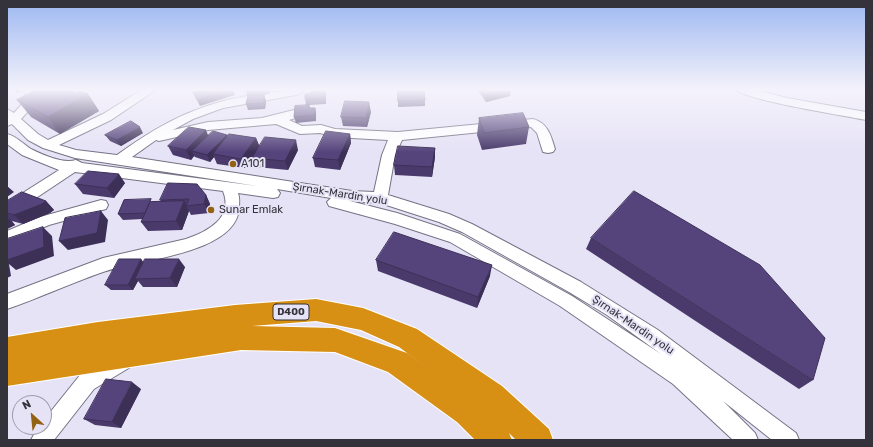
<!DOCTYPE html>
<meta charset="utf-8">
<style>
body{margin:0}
#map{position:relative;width:873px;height:447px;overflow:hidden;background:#e7e3f7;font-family:Rubik,sans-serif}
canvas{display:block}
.frame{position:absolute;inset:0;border:8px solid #34323a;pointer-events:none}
.north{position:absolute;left:12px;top:395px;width:40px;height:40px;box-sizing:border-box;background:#e7e3f7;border:1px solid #9f9cab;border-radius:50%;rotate:333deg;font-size:11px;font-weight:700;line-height:16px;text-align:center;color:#34323a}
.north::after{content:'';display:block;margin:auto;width:14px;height:18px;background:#936212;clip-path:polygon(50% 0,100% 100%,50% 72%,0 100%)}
</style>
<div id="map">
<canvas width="873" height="447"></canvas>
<div class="frame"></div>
<div class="north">N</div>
</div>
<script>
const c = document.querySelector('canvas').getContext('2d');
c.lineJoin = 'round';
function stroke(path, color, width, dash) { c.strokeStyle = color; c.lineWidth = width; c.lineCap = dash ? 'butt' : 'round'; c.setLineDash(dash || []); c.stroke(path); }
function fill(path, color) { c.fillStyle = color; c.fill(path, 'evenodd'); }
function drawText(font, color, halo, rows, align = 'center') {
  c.font = font + ' Rubik,sans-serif'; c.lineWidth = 4; c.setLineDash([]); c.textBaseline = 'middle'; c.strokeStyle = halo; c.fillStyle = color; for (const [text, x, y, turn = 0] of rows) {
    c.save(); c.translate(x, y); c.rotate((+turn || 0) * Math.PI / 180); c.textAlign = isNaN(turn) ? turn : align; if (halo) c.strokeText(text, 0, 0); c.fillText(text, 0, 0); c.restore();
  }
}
const minor = new Path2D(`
 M22,89H34L38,93L32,107L21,119L38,134L48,140L103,114L143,89H157L111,120L59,145L76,150L117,155C167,119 206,100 268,93C281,91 292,89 305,89L300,94L296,95L223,108L193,119L173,130L208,122L262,118L294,110L298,111L300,114L298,117L289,120L302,126L321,125L335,129L398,132L533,119C548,123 551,136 555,149L553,152L548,153L543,152L537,133L531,127L402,140L395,155L388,195L449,214L472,224L581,282L658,330L796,433L799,440H772L723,401L755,433L758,440H733L673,384L560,306L450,242L395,224L329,206L327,202L331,198L277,189L280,193L278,197L273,198L238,193C240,198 239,203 239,208C237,254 136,260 103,272C71,283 39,298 7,309V294L103,258L186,239C207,232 234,218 223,191L75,172L12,214L7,215V203L59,170L22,155L7,144V134C16,136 23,144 31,149C43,155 63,164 76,160L82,163L257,186L75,158L43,148L28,140L12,124L7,126V109L14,113L21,105L26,94ZM276,124L300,134L320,133L334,137L388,140L382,155L374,192L352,191L132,157L156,140L159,141L208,130ZM350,201L380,203L439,222L462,232L569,292L607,315L661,354L572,296L460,234L397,213Z
 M735,89H752L787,98L866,112V120C847,116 744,100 735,89Z
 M101,200L106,201L108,205L106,209L49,225L7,243V231L40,217Z
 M125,351L132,354L134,360L132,366L94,389L54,440H31L38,427H44V420L80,375Z`);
const highway = new Path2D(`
 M316,299L363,308L417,329L502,386L549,429L553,440H516L509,433L512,440H475L457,422L388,372L335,352L241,350L7,386V337L98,322L235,305ZM316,321L361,330L399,347L429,369L407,353L335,328L252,326Z`);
stroke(minor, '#767284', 2);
stroke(highway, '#fff', 2);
fill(minor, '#fff');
fill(highway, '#d78f14');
fill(new Path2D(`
 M305,89H319L305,90Z
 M325,89L326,95V104L309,105L310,108H315L316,114V121L296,123L294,117L306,105L305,99L311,93Z
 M398,89L425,100V106L398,107Z
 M479,89H511L510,96L486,102L479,92Z
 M246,91L270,93L264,95L266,101L265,109L248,110L246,104L248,96Z
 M76,93L88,94L99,111L60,134L31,117L17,100Z
 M371,112L367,127L343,126L341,117Z
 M479,118L529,127L526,144L482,150L477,135Z
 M143,133L121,146L110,141L105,135Z
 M350,134L351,143L340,170L315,167L313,158Z
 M208,135L228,136L256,138L259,146L298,150L288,170L256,167L252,158L253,157L245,168L217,164L214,157L210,162L195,157L194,156L191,160L173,155L168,146Z
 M435,148V157L432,177L395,175L394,165Z
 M125,183L114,198L83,194L75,184Z
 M206,195L210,204L209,213L191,215L189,211L182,230L148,231L141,222L143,219L123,220L118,214L153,202L161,201L160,200Z
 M7,201H46L54,210L50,213L23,224L12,221L15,225L7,229Z
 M591,238L813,380L799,389L586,249Z
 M141,259L143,262L185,267L177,287H143L138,281L133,290H111L105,285Z
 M376,260L490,276L477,308L378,271Z
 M141,389L121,428L95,425L84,419Z`), '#493a6b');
fill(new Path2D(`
 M15,89H25L17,93Z
 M231,89H233L235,95L200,106L197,100Z
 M259,89H269L270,93L248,98L246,91Z
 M325,89L326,95V104L324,98Z
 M511,89L510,96L486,102L487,96Z
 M88,94L99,111L60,134L48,117Z
 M264,95L266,101L265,109L263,103Z
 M369,102L371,112L367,127L366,118Z
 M315,108L316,114V121L315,115Z
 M140,127L143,133L121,146L117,140Z
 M206,130L210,140L192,151L194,156L191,160L186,150Z
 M350,134L351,143L340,170L338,160Z
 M227,135L230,141L213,154L214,157L210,162L207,155Z
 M256,138L260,147L245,168L241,159Z
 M296,140L298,150L288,170L285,161Z
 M435,148V157L432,177V167Z
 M119,174L125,183L114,198L107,188Z
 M7,186L14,192L7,197Z
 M206,195L210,204L209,213L204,204Z
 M46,201L54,210L50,213L23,224L14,215Z
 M184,201L187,206H186L189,211L182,230L176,221Z
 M101,211L108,220L105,242L68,250L59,241Z
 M9,219L15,225L7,229V220Z
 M43,227L52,236L54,256L16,270L9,264L11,276L7,278V252Z
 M141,259L145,265L135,279L138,281L133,290L128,285Z
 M179,259L185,267L177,287L170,278Z
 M492,265L490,276L477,308L478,297Z
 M132,382L141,389L121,428L112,422Z`), '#3c3057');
const building = new Path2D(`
 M38,89H68L76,93L80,91L88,94L48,117L17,100Z
 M203,89H231L197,100L193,92Z
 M246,89H259L246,91Z
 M325,89L324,98L305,99V94L311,93V90Z
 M398,89H424L425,100L398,101Z
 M482,89H511L487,96Z
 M264,95L263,103L246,104L248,96Z
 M345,101L369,102L366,118L341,117Z
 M309,105V108H315V115L294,117L295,106Z
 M523,113L529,127L484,133L479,118Z
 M131,121L140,127L117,140L105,135Z
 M189,127L206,130L186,150L168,146Z
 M213,131L227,135L207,155L192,151Z
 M326,131L350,134L338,160L313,158Z
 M229,134L256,138L241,159L213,154Z
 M265,137L296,140L285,161L252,158Z
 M398,146L435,148L432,167L394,165Z
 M88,171L119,174L107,188L75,184Z
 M168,183L197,184L206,195L204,204L186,206L189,199L160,200Z
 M634,191L760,265L825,338L813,380L591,238Z
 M22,192L46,201L42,204L14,215L7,213V201Z
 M151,199L145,213L118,214L124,200Z
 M184,201L176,221L141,222L150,202Z
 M101,211L97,233L59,241L65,218Z
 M43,227L44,247L7,260V239Z
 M394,232L492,265L478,297L376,260Z
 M119,259H141L128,285H105Z
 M145,259H179L170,278L135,279Z
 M106,379L132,382L112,422L84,419Z`);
fill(building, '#55447c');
stroke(building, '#3c3057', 1);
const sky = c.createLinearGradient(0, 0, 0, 152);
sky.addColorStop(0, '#9db8f1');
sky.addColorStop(0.59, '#f4f2fb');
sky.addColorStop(1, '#f4f2fb00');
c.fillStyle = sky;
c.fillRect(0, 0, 873, 152);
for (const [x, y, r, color] of [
 [233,164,4,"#936212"],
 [211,210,4,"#936212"]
]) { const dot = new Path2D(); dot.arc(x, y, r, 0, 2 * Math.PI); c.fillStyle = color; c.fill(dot); stroke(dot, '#e7e3f7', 1.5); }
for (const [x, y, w] of [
 [291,312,36]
]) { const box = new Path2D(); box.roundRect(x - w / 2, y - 8, w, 16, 3); c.fillStyle = '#e7e3f7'; c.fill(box); stroke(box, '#34323a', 1); }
drawText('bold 10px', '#34323a', null, [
 ["D400",291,312]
]);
drawText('11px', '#34323a', '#e7e3f7', [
 ["A101",241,164],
 ["Sunar Emlak",219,210]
], 'left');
drawText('11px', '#34323a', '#e7e3f7', [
 ["Şırnak-Mardin yolu",340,194,9],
 ["Şırnak-Mardin yolu",633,325,34]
]);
</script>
